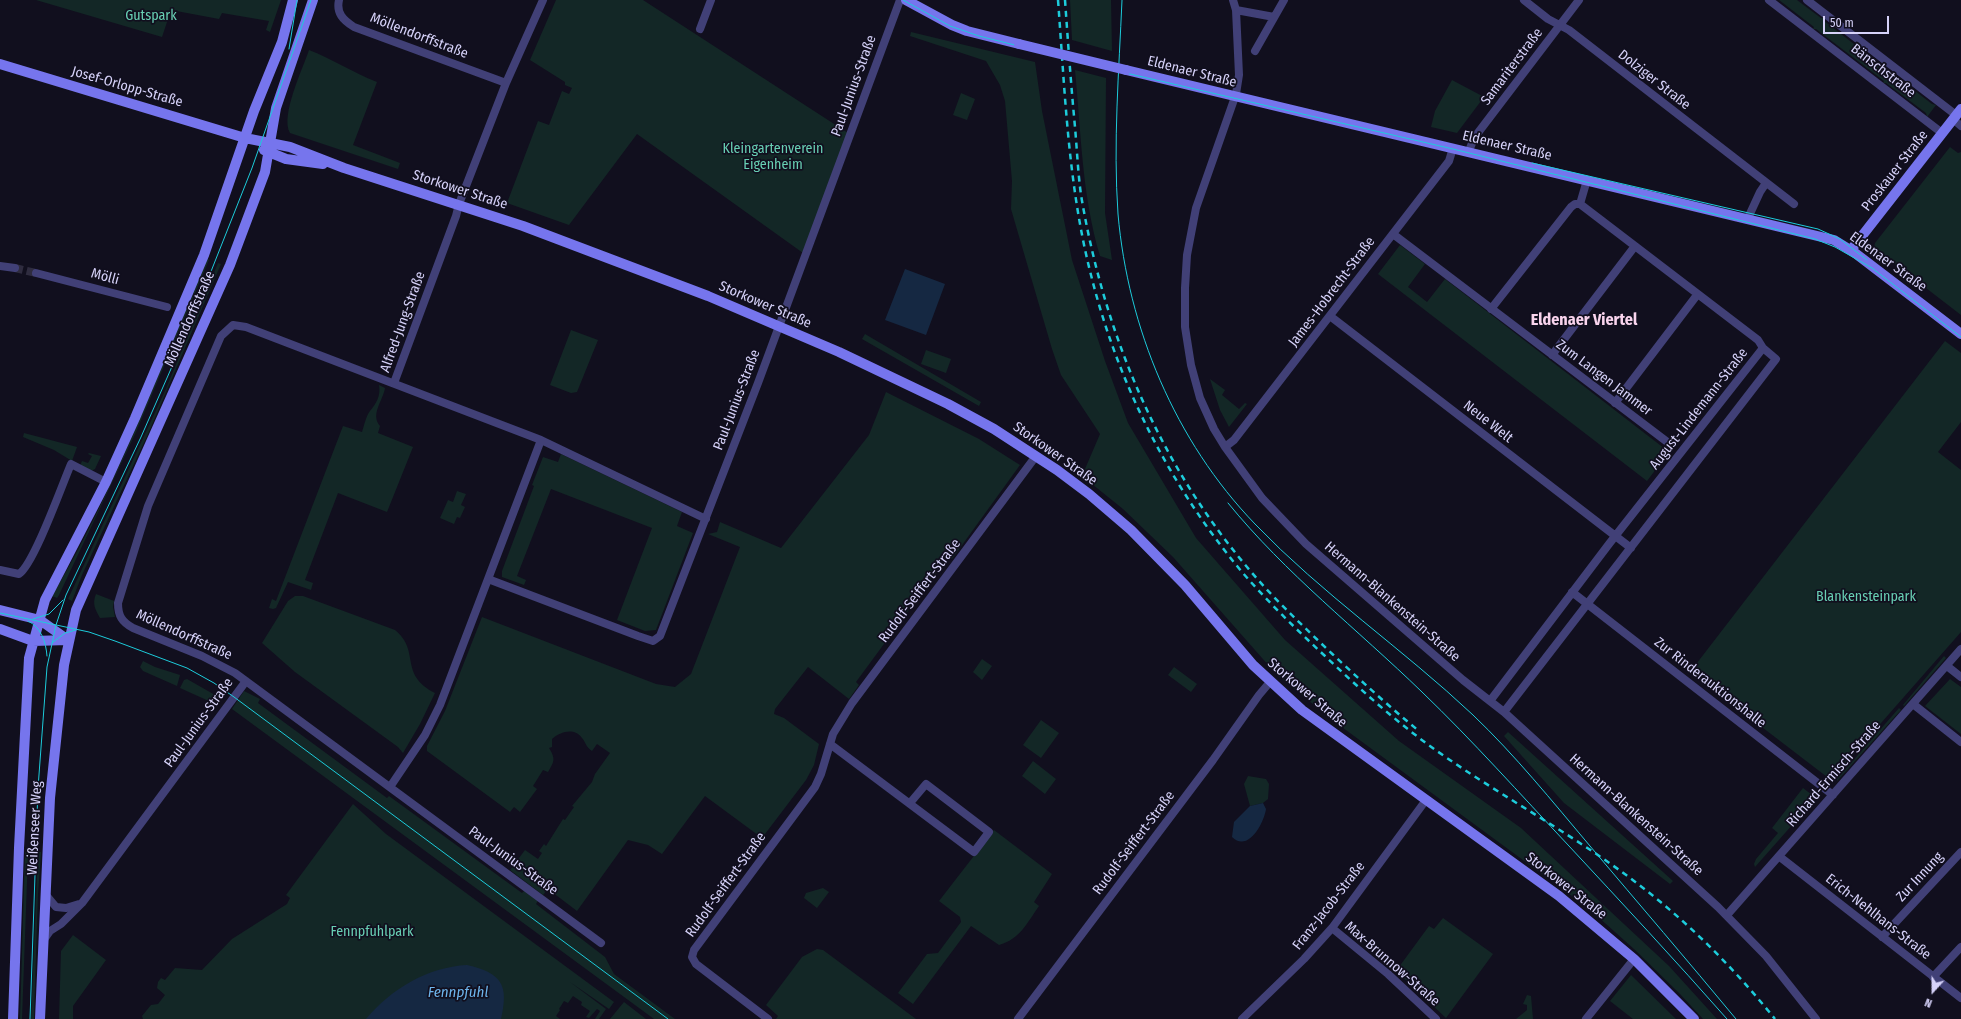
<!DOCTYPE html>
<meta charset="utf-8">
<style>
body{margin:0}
#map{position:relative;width:1961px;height:1019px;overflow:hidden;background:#110f1e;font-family:"Fira Sans Condensed",sans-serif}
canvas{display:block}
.north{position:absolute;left:1913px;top:971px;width:40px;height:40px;-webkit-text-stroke:3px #110f1e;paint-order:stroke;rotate:201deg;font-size:11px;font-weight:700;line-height:16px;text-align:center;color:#d6d2f9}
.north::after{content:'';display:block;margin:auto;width:14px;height:18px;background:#d6d2f9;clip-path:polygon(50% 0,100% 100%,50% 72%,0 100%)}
.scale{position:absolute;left:1823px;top:16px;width:66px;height:18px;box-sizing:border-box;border:2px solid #d6d2f9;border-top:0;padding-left:5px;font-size:12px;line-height:14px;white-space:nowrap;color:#d6d2f9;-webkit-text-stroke:3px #110f1e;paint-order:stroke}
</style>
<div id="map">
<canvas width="1961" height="1019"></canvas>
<div class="north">N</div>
<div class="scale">50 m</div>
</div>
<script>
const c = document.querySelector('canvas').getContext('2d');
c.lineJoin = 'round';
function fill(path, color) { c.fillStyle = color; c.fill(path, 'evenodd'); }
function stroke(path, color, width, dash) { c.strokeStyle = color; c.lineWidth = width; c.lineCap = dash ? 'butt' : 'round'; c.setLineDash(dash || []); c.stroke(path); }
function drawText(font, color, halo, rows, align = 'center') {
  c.font = font + ' "Fira Sans Condensed",sans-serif'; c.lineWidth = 3.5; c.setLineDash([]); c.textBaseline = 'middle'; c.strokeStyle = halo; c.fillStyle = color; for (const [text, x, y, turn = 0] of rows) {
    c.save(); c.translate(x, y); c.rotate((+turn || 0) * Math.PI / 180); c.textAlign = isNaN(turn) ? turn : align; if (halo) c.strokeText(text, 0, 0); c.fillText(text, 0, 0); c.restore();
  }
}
fill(new Path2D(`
 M36,0H281L270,32L266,30L269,21L222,13L219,19L171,10L162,37Z
 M556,0H643L848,133L803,253L637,134L569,225L507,203L538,121L549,125L562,91L569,94L572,88L565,85V82L530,60Z
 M1070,0H1111L1112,51L1072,40Z
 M1779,0H1797L1821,18H1824L1823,20L1890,72H1894L1893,74L1932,104L1936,105L1927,117L1926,113L1886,83H1883L1884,81L1816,29H1813L1814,27Z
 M911,32L1035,62L1042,111L1072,260L1105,361L1128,423L1196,538L1285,640L1399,741L1521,828L1669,966L1717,1019H1703L1680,994L1634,949L1587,907L1335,722L1277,675L1173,557L1123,509L1082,476L1100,434L1061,375L1052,349L1011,209L1012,181L1005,101L1000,85L986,61L910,36Z
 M309,50C332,59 354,73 377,82L353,145L400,163L398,169L290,133C280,116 303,68 309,50Z
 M1075,70L1106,78L1105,213L1112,260L1100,256C1082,196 1081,132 1075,70Z
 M1452,80L1484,97L1457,133L1431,127L1435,111Z
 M961,93L975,99L967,120L953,115Z
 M1950,147L1958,153L1961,152V315L1874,248L1875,243Z
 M1400,245L1425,264L1408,287L1427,302L1445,279L1669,452L1647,481L1378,274Z
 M207,258L209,260L136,432L59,595L57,598L52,596C115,490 159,372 207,258Z
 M218,263L221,264L148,434L82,575L72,601L68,599L165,391Z
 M571,330L598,340L577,392L571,393L550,385Z
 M865,334L981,402L979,406L862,339Z
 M1945,341L1961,353V422L1938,452L1961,470V632L1831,780L1690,672Z
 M926,350L951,359L946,373L921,364Z
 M1210,379L1225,390L1222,395L1239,409L1245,403L1247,404L1229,427L1220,410Z
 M379,385L385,388C383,401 370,414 380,426L378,433L413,447L387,512L338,493L305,580L313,583L311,590L288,582L276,608L273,609L269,608L272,599L276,601L343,426L362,432C364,426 366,416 370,411C376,404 381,396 379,385Z
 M886,392L979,439L1020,465L952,559L948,557L856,682L859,685L849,699L808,667L775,709L774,714L784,718L819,744L814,765L806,780L762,838L705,796L662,854L648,845L628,840L577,911L548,889L543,895L510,870L525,850L538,859L542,853L539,851L544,844L546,846L563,819L565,820L574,807L572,806L592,782L595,774L610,753L597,744L592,751C586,747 586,743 582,738C574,727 560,732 552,739V747L549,748C556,759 554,762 548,772L543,770L533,786L537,789L520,812L514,807L510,812L427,751V746L445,711L482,617L656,684L675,687L691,674L740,547L708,534L717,532L720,522L781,548L869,435Z
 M24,433L77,447L72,461L54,450L23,437Z
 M89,453L101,456L95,469L91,471L80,466L82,461L88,463L92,456L88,454Z
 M561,454L682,512L677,526L693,533L656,630L645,631L617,620L652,528L551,489L517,576L526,580L524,585L502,577V571L534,486L532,485L543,457L558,462Z
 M457,491L466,494L461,505L465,507L460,518L457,517L454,524L440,518L448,500L453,502Z
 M96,594L114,601L113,607L115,617L100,618C95,609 92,604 96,594Z
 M295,596H303L395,630C421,651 398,674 435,693L420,724L403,753L398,747L295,672L262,643L288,601Z
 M1944,656L1946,658L1904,706L1903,705Z
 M982,659L992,666L982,680L973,672Z
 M143,661L155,667L180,675L177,686L143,671L140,667Z
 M1174,667L1197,684L1191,692L1168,675Z
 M187,679L215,695L216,699L215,701L211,702L180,688L184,680Z
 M1950,679L1961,687V734L1925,706Z
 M244,691L260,699L258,703L387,798L389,796L522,893L526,889L539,899L536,904L605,957L614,974L675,1019H654L232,709Z
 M1899,708L1901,710L1837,781V779Z
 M1041,720L1059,733L1041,758L1023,745Z
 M1508,732L1673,881L1670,884L1564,803L1504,736Z
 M1033,761L1056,779L1045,794L1022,776Z
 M1248,776L1266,779L1269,784L1268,799L1263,803L1250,806L1244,784Z
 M1803,788L1816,798L1755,867L1754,864L1756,859L1778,833L1772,828Z
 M353,804L386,834L614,1002L609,1009L570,982L606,1009L599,1019H595L600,1011L597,1009L589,1018L586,1017L590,1011L581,1005L582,1002L573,996L568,1003L564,1001L559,1009L560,1010L556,1016L560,1019H143L142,1016L151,1005L158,1004L165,995L157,988L158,982L161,978L165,980L175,968L202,970L232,939L287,904L290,898L286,895Z
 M994,830L1052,874L1034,902L1039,906C1027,923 1020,939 999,945L971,926L913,1004L898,993L927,954L938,953L961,922L960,917L939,901Z
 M25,852L28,854L22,1019H20Z
 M38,852H41V854L38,894L34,1019H31Z
 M823,888L829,892L817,908L804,898L806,893Z
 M1443,918L1493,954L1446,1018L1396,971L1429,926L1434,929Z
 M73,935L106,960L73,1006V1019H59L61,951Z
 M817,949L823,950L916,1019H776L778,1016L766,1005L802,957Z
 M1631,975L1676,1019H1633L1610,1001Z
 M1527,995L1531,996L1533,1019H1516L1527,1010V1005L1523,1004Z
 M624,1002L646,1019H610Z`), '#132726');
fill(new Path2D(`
 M905,269L945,284L926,335L885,320Z
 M1263,803L1266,809C1264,823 1248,853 1232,837L1234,822L1250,806Z
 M467,965C502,973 509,985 501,1019H366C391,989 428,967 467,965Z`), '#152842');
stroke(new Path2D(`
 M15,268L36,273`), '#2f2c3f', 8, [8, 4]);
stroke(new Path2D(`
 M339,0C336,13 343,20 354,27L506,83
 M1233,0L1236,10L1239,75L1236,94L1196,208L1187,255L1185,288V327L1191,365L1200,398L1214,429L1225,447L1262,498L1306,544L1463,680L1504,712L1718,907L1766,956L1816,1019
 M1524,0L1548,19L1569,30L1794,204
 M1769,0L1942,133
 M1807,0L1956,115
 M1236,10L1274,17
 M700,29L711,0
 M1255,51L1284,0
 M1953,119L1961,126
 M1469,151L1474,138L1579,0
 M1580,204L1587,180
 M1748,218L1760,192L1766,183
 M1393,234L1666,441
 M0,266L15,268
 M36,273L167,307
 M1491,309L1571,207L1575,204H1580L1758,340L1763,348L1776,359L1504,712
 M1330,316L1631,548
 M1552,355L1635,246
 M394,383L456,216L459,204L506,83L543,0
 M1615,403L1697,295
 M1225,447L1234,440L1449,161L1453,148
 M0,570L19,574C34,564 62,485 71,464L106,482
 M488,579L638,636L653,641L660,636L758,383L900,0
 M1572,592L1833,795
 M1947,666L1961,677
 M1490,701L1609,544L1763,348
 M1913,704L1961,742
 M830,744L974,852L989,832L926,784L910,803
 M390,787L425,735L440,705L541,440
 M1780,857L1961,998
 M46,895L56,907L66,908L79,904
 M1727,915L1961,649
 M1332,928L1388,974L1436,1019
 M1882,937L1961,852
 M43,941L50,931L61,924L82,903L246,681
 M601,943L235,673L202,656L133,628C122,622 118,616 118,603L148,506L221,336L233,325L246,327L541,440L706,519
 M1933,977L1961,947
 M768,1019L696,964L692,957L694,950L815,787L821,774L833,734L852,703L1036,456
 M1018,1019L1213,760L1259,695L1270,682
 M1242,1019L1304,959L1332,928L1426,800
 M1586,1019L1634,959`), '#414077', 8);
stroke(new Path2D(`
 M906,0L952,25L967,31L1019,44
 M0,64L245,138L290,147L344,168L523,226L708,296L839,352L948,404L994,429L1057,470L1089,494L1131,530L1185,585L1253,665L1302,710L1559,896L1634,959L1694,1019
 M1126,70L1834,240L1855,253L1961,334
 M264,150L286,159L323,164
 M1851,250L1961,109
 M0,610L40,620L68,640
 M0,629L33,641L68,640
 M13,1019L19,848L29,658L45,600L106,482L135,418L204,255L254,111L282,42L293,0
 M40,1019L50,798L64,665L76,610L230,265L265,172L276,108L313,0`), '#7675ed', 10);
stroke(new Path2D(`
 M903,0L950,26L979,36L1126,73L1453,149L1815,239L1835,247L1872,268L1961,337
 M1122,0C1119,71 1113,143 1118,214C1128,328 1175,441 1255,524C1322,594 1403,649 1473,715C1515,755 1552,801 1590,846C1639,904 1688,961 1736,1019
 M289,49L297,0
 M1532,163L1818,229L1840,239L1867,260
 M1228,503C1286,574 1357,629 1422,692C1473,741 1520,794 1569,846C1622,903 1675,960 1727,1019
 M0,613L89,632L115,641L187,668L214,683L234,697L668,1019
 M33,619L49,614L63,600
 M28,621C41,627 46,642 47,656
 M52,643L65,633L76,630
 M30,1019L38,788L47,667L56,625L66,595L141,437L185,337L252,168L311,0`), '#1dccdb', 1);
stroke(new Path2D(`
 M1058,0C1065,92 1068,185 1091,275C1118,384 1170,486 1242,572C1268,602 1296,629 1325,656C1364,693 1403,728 1447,758C1508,800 1575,836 1634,881C1687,921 1733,967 1775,1019
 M1065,0C1068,42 1071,85 1075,127C1077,150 1078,173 1081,195C1104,332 1157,460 1247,567C1271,596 1299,622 1327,649C1357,677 1387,705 1419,731`), '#1dccdb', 2.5, [6, 5]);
stroke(new Path2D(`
 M1019,44L1126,70`), '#7675ed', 10);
drawText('14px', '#68cfb4', '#110f1e', [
 ["Gutspark",151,16],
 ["Kleingartenverein",773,149],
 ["Eigenheim",773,165],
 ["Blankensteinpark",1866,597],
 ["Fennpfuhlpark",372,932]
]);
drawText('14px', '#d6d2f9', '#110f1e', [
 ["Möllendorffstraße",419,36,21],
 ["Samariterstraße",1512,67,-53],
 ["Bänschstraße",1883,71,38],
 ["Eldenaer Straße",1192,72,14],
 ["Dolziger Straße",1654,80,38],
 ["Paul-Junius-Straße",854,86,-70],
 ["Josef-Orlopp-Straße",127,87,16],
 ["Eldenaer Straße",1507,146,13],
 ["Proskauer Straße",1895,171,-52],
 ["Storkower Straße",460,190,18],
 ["Eldenaer Straße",1888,262,36],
 ["Mölli",105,277,15],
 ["James-Hobrecht-Straße",1332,292,-53],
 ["Storkower Straße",765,305,23],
 ["Möllendorffstraße",190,319,-66],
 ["Alfred-Jung-Straße",403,322,-70],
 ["Zum Langen Jammer",1604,378,37],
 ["Paul-Junius-Straße",737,400,-69],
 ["August-Lindemann-Straße",1699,409,-52],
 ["Neue Welt",1488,422,38],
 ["Storkower Straße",1055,454,35],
 ["Rudolf-Seiffert-Straße",920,591,-53],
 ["Hermann-Blankenstein-Straße",1392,602,41],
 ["Möllendorffstraße",184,635,24],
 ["Zur Rinderauktionshalle",1710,683,38],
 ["Storkower Straße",1307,693,40],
 ["Paul-Junius-Straße",199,723,-54],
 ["Richard-Ermisch-Straße",1834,774,-49],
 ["Hermann-Blankenstein-Straße",1636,815,42],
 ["Weißenseer Weg",35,828,-87],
 ["Rudolf-Seiffert-Straße",1134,843,-53],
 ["Paul-Junius-Straße",513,861,36],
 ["Zur Innung",1920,877,-47],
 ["Rudolf-Seiffert-Straße",726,885,-54],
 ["Storkower Straße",1566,886,38],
 ["Franz-Jacob-Straße",1329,906,-52],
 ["Erich-Nehlhans-Straße",1878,917,38],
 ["Max-Brunnow-Straße",1392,964,41]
]);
drawText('italic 15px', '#6db4ec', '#110f1e', [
 ["Fennpfuhl",458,993]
]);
drawText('bold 16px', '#f9d4ed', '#110f1e', [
 ["Eldenaer Viertel",1584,321]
]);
</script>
